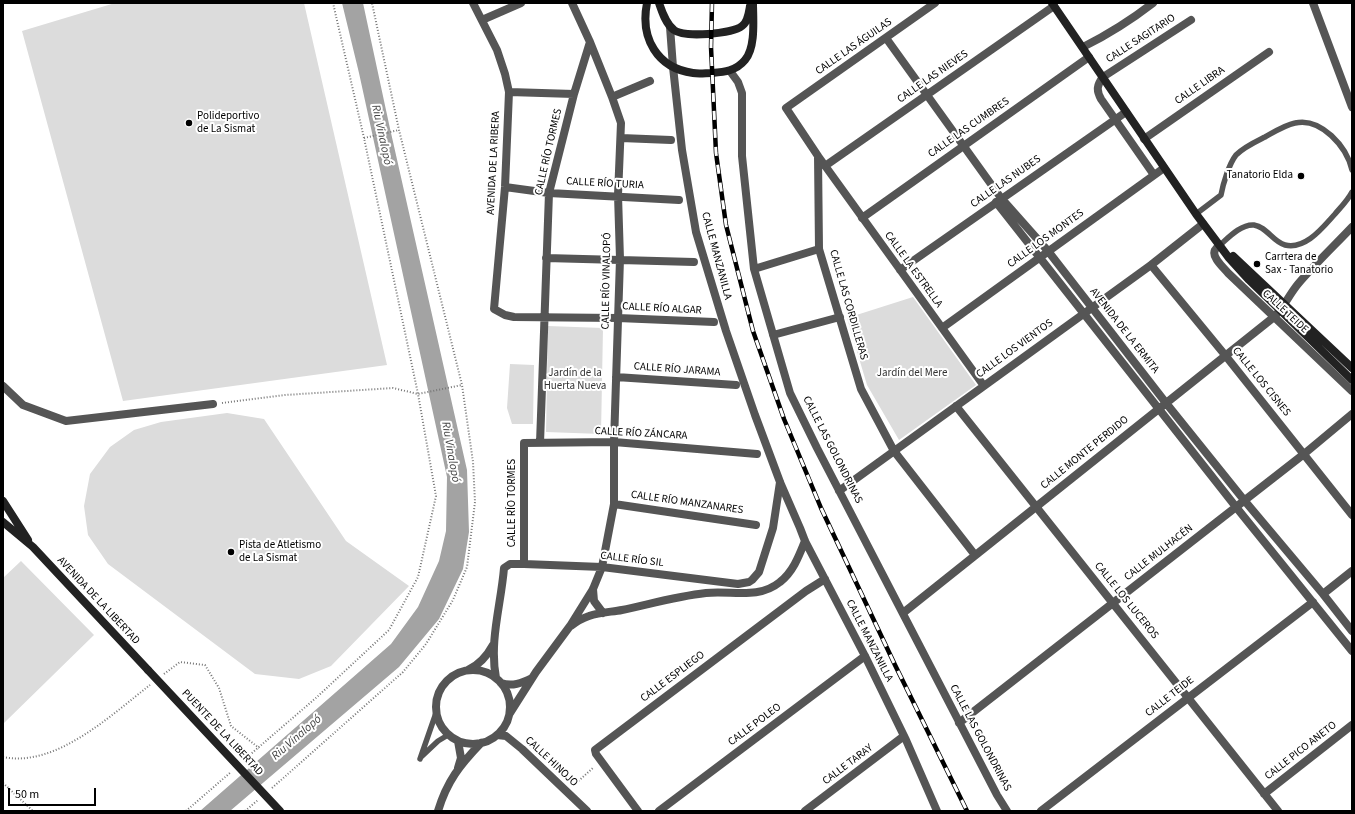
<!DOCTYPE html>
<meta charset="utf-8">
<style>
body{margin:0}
#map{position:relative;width:1355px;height:814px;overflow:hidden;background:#fff;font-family:"Source Sans 3",sans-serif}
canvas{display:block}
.frame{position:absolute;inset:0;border:4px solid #000;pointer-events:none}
.scale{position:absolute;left:8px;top:788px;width:88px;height:18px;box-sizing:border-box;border:2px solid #000;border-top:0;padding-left:5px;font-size:12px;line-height:14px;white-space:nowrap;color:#000;-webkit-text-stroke:3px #fff;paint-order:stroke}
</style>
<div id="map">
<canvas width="1355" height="814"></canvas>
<div class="frame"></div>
<div class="scale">50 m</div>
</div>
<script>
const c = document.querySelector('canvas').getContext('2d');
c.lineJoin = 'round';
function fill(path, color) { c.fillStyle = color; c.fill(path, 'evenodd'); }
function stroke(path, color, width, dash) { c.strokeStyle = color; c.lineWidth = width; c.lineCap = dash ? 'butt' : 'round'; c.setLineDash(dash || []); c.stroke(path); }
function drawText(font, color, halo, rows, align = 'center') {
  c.font = font + ' "Source Sans 3",sans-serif'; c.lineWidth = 4; c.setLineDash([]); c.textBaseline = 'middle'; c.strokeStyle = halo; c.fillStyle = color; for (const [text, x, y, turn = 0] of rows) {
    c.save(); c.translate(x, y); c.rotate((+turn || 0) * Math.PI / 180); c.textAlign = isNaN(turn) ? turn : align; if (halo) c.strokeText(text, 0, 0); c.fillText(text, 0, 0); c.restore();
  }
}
fill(new Path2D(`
 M115,3H304L387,365L123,401L22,31Z
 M913,297L976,385L899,440L867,385L847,318Z
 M548,326L603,328L601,434L546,432Z
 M510,364L534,365L533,424H512L507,408Z
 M227,413L264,419L346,541L409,586L331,666L299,679L255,674L108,564L88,535L84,506L90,474L110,447L134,430L161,422Z
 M21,561L94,635L3,724V578Z`), '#dcdcdc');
fill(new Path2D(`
 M342,3H363L389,124L467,470L469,532L463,569L439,619L399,667L230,811H200L391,644L418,607L439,561L446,531L447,477L359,73Z`), '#a3a3a3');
stroke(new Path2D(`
 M364,138L399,130
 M222,403L285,395L393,388L418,394L462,385
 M164,674L180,662L205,665L219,688L231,726L259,748
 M3,757C56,768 111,715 150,685
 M245,759L317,697L389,630L418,577L436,496L418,394L364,138L333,3
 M3,783L33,811
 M574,785L594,767
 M272,788L403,672L426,644L453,600L467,567L475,502L473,462L462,385L399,130L372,3
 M186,811L231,772
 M245,811L258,800`), '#777', 2, [1, 2]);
stroke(new Path2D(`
 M1196,214L1221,195C1223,184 1229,164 1236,155C1244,147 1255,142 1265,137C1274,132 1285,125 1295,123C1321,117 1347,147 1352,170
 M1220,245C1229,237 1241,224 1254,225C1267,227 1273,242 1285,245C1306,250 1323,227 1335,214C1341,207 1348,200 1352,192
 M421,757L438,741L448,735
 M420,759L436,713`), '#555', 5.5);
stroke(new Path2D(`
 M473,3L497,50L505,74L509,92L505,187L494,309L505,315L514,317L618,318L714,322
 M1313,3L1352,107
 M482,20L521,3
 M670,27L673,67L682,150L696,232L726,331L755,415L780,482L800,528L805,541L865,656L906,740L937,811
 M886,38L1001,198L1048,251L1166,403L1244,500L1323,594L1352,631
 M1083,47C1107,35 1131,20 1153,3
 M730,71L738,82L742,93V156L754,269L790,393L817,448L997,795L1007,811
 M509,92L574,94
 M612,97L650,81
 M621,138L671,140
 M1144,139L1269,52
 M818,156L786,108L935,3
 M825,166L1054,6
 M1154,175L1101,99C1096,90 1097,85 1103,77L1191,20
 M505,187L549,193L679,200
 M996,202L1236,507L1352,651
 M862,218L1089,57
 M1220,245C1218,246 1216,248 1215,250C1211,257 1224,268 1228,273L1352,391
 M546,258L694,262
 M1151,265L1225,355L1352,515
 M754,269L819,249
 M900,270L1126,112
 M942,328L1164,168
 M773,335L840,317
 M616,377L736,385
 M3,386L23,405L66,421L213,404
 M956,406L1278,811
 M540,443L549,193L574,94L590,42
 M839,491L1151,265L1203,224
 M614,504L756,525
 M975,555L894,451L861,389L819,249L818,156L984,386
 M524,564V443L614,442L757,454
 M593,589L594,601L603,613
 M1323,594L1352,571
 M903,613L1274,317C1284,307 1289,295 1298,284C1315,264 1334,246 1352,227
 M571,626C576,622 583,618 589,616C600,612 612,612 622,610C650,604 678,596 706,593C731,590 758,600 780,582C793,572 799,556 805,541
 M468,670C479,665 487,656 493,645
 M436 707a37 37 0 1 1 74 0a37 37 0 1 1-74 0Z
 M496,678C489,641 501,605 504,568L510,564H524L602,567L738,584L749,582L752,580L759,572L773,528L780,482
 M501,683C512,687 522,683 532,678
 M510,713L536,672L570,626L593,589L602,567L614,504V442L620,259L618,195L621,123L612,97L590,42L572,3
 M959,723L1304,454L1352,414
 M497,735L506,736L522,749L587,811
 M458,768L461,758L458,741
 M1264,794L1352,725
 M438,811C447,781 460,765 481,743
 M638,811L596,754L595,750L806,591L825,579
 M659,811L865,656
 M805,811L904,736
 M1041,811L1313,602`), '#555', 8);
stroke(new Path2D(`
 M647,3C640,38 657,68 693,73C699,74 706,73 712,73C724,72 736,71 745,60C756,47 753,19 753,3
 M659,3C662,12 666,24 674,30C684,38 732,34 742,26C748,22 749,12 750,6
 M1052,3L1196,214L1229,258L1249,280L1352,380
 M1233,256L1352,368
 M3,501L28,540
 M3,522L33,547L148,670`), '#222', 8);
const rail = new Path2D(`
 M712,3L711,47L716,153L726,225L753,331L784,419L821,508L895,665L967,811`);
stroke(rail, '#000', 4.5);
stroke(rail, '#fff', 3, [9]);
stroke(new Path2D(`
 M148,670L280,811`), '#222', 8);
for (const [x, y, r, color] of [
 [189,123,4,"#000"],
 [1301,176,4,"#000"],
 [1257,264,4,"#000"],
 [231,552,4,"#000"]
]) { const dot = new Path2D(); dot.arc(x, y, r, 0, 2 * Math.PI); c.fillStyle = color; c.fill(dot); stroke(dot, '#fff', 1.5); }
drawText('11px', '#000', '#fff', [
 ["CALLE SAGITARIO",1141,39,-33],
 ["CALLE LAS ÁGUILAS",854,47,-35],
 ["CALLE LAS NIEVES",933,77,-35],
 ["CALLE LIBRA",1200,86,-35],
 ["CALLE LAS CUMBRES",969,128,-35],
 ["CALLE RÍO TORMES",549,152,-77],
 ["AVENIDA DE LA RIBERA",494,163,-87],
 ["CALLE LAS NUBES",1006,182,-35],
 ["CALLE RÍO TURIA",605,184,3],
 ["CALLE LOS MONTES",1046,239,-36],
 ["CALLE MANZANILLA",716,256,75],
 ["CALLE LA ESTRELLA",913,270,54],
 ["CALLE RÍO VINALOPÓ",607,281,-89],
 ["CALLE LAS CORDILLERAS",848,305,74],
 ["CALLE RÍO ALGAR",662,309,3],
 ["CALLE TEIDE",1285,312,43],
 ["AVENIDA DE LA ERMITA",1124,331,52],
 ["CALLE LOS VIENTOS",1015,349,-36],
 ["CALLE RÍO JARAMA",677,370,4],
 ["CALLE LOS CISNES",1261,382,51],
 ["CALLE RÍO ZÁNCARA",641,434,3],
 ["CALLE LAS GOLONDRINAS",832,450,63],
 ["CALLE MONTE PERDIDO",1085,453,-39],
 ["CALLE RÍO TORMES",513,503,-90],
 ["CALLE RÍO MANZANARES",687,503,8],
 ["CALLE MULHACÉN",1159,553,-38],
 ["CALLE RÍO SIL",632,560,7],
 ["AVENIDA DE LA LIBERTAD",98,601,47],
 ["CALLE LOS LUCEROS",1126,601,51],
 ["CALLE MANZANILLA",869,641,63],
 ["CALLE ESPLIEGO",673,677,-37],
 ["CALLE TEIDE",1170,697,-38],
 ["CALLE POLEO",755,725,-37],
 ["PUENTE DE LA LIBERTAD",222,733,47],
 ["CALLE LAS GOLONDRINAS",980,738,62],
 ["CALLE PICO ANETO",1301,751,-38],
 ["CALLE HINOJO",551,762,43],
 ["CALLE TARAY",848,765,-37]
]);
drawText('11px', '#000', '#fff', [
 ["Polideportivo",197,117],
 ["de La Sismat",197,130],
 ["Tanatorio Elda",1293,176,"right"],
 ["Carrtera de",1265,258],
 ["Sax - Tanatorio",1265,271],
 ["Pista de Atletismo",239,546],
 ["de La Sismat",239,559]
], 'left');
drawText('11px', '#333', '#fff', [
 ["Jardín de la",575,374],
 ["Huerta Nueva",575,387],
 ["Jardín del Mere",912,374]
]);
drawText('italic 12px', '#444', '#fff', [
 ["Riu Vinalopó",381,135,78],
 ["Riu Vinalopó",450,452,80],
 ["Riu Vinalopó",297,738,-41]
]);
</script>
